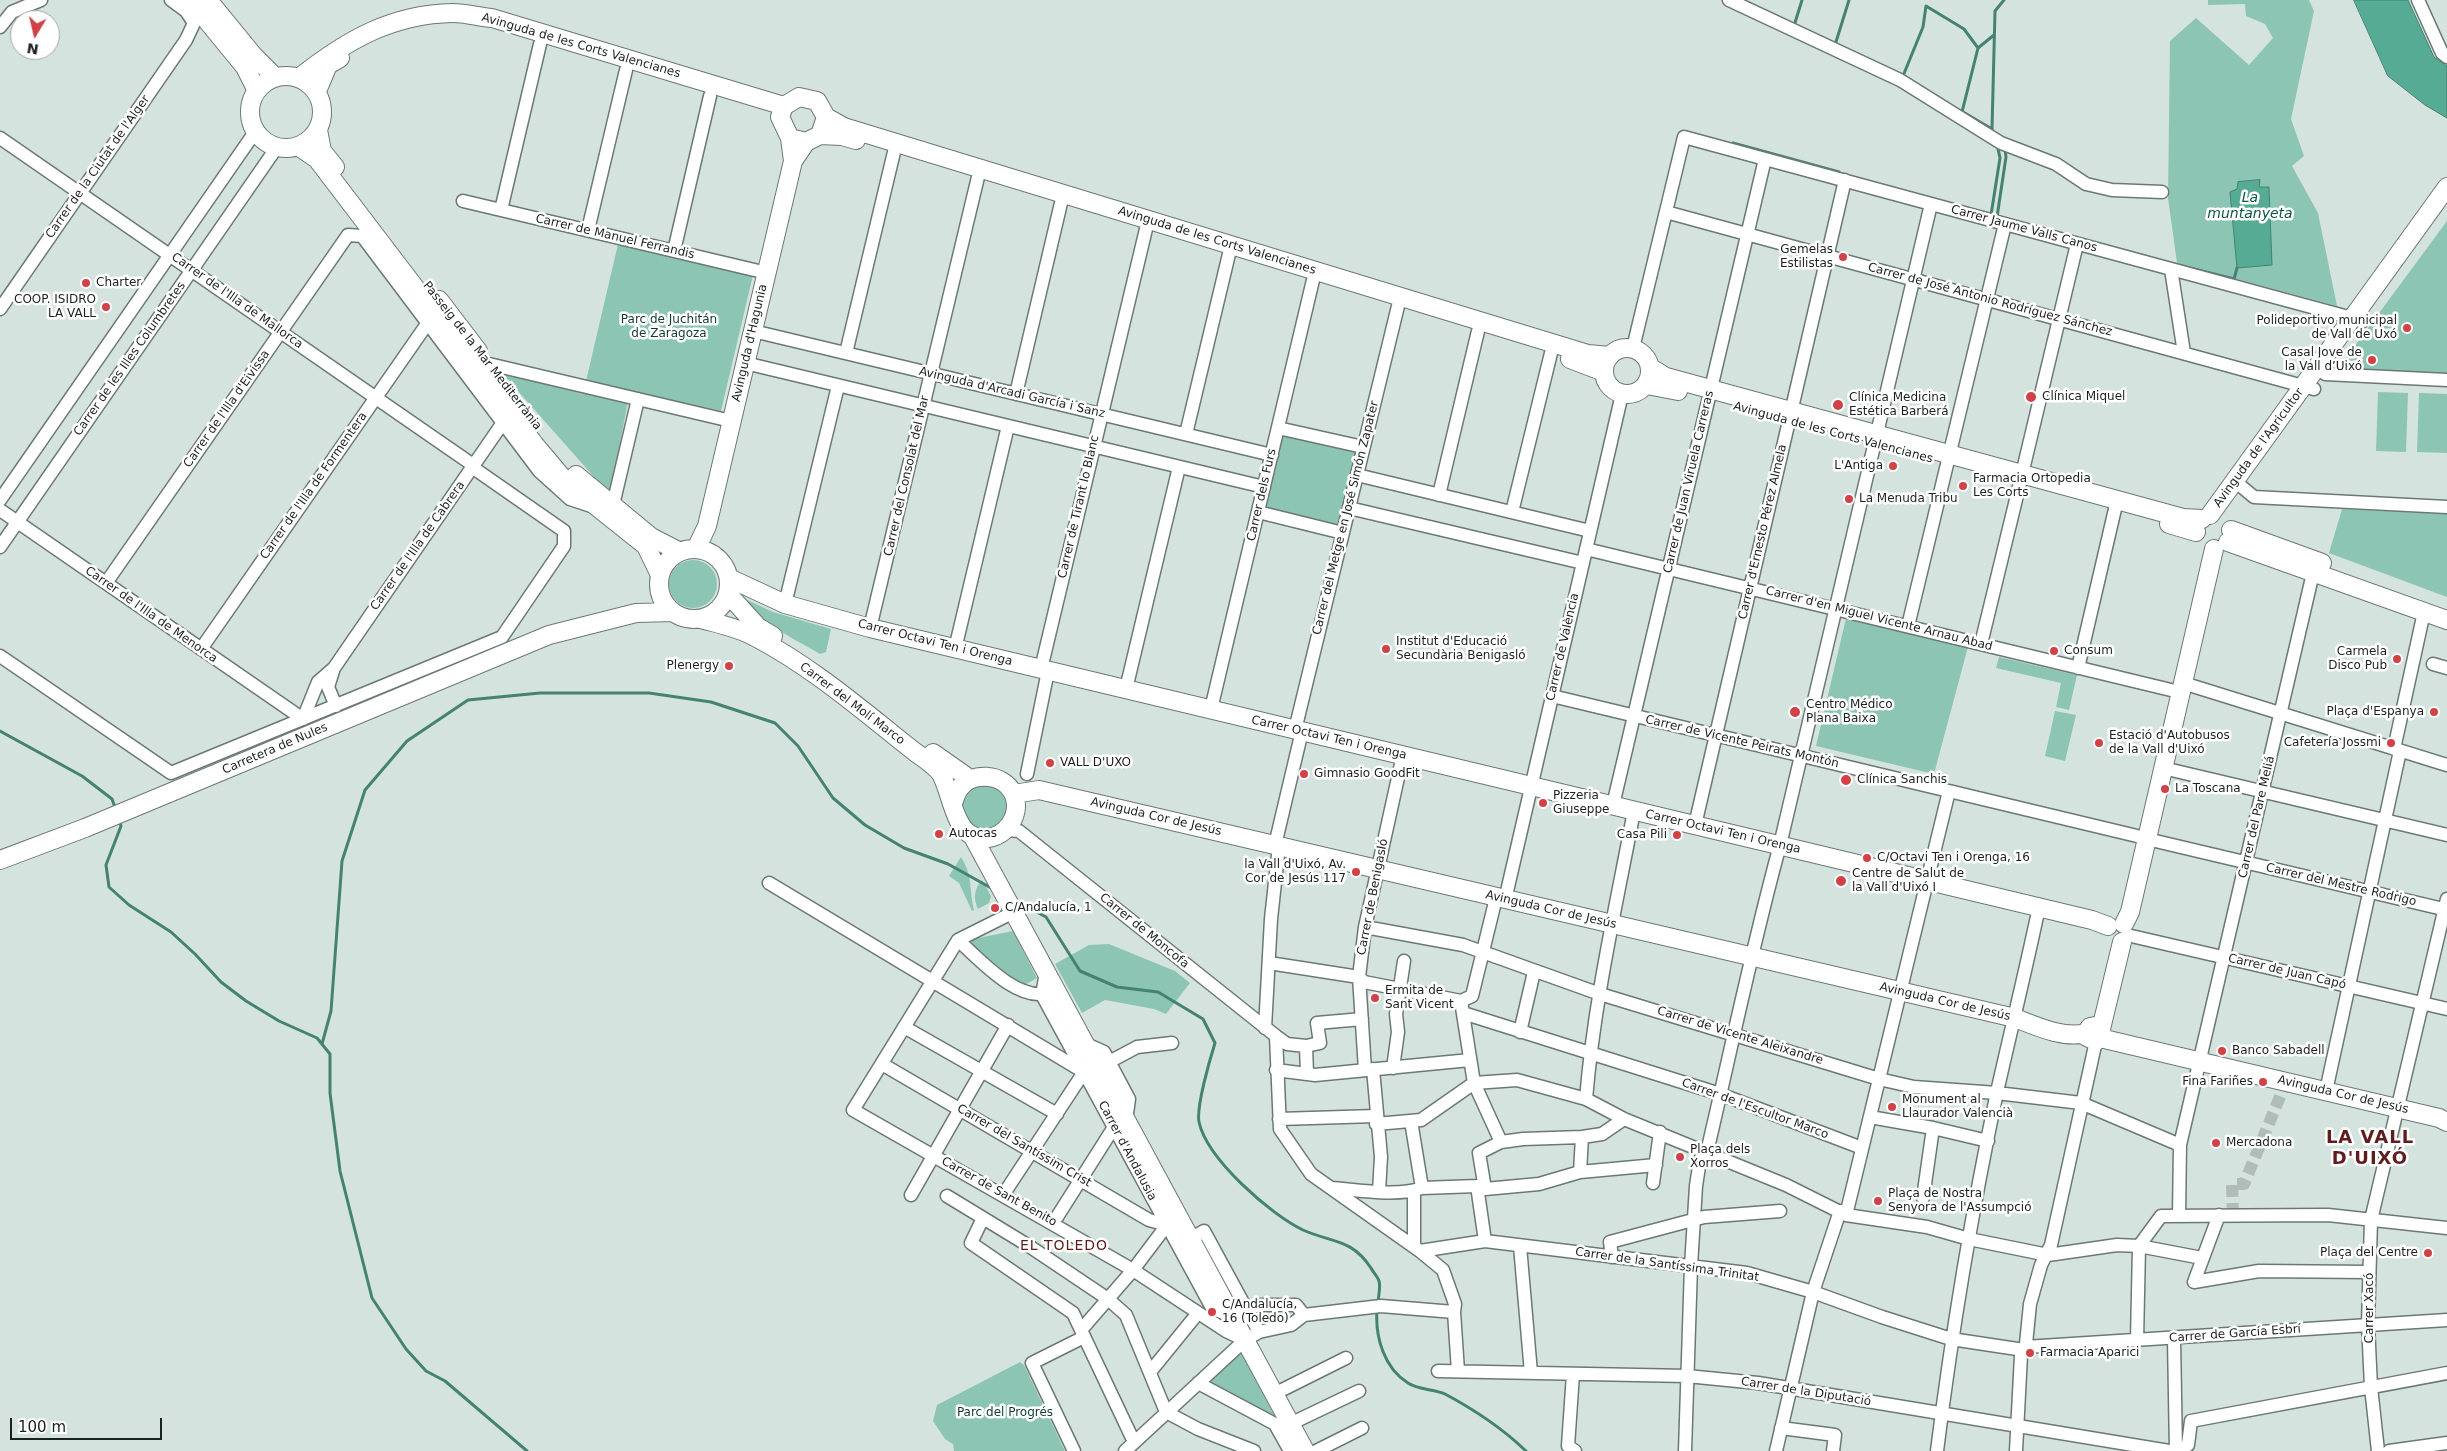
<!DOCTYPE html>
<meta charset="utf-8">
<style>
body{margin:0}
#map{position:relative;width:2447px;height:1451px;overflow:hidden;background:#d5e3de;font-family:"DejaVu Sans",sans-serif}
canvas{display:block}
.north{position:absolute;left:10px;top:10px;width:50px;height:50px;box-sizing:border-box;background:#fff;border:1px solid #a4a6a5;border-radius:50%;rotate:189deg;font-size:14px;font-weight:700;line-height:20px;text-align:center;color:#1c211f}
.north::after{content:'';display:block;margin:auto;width:18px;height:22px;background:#d14145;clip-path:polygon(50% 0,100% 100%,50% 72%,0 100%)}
.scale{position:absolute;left:10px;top:1418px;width:152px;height:22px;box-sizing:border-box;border:2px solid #1c211f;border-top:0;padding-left:6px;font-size:15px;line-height:18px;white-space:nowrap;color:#1c211f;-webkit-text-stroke:4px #fff;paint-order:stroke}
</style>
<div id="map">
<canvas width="2447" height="1451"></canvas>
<div class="north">N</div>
<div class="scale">100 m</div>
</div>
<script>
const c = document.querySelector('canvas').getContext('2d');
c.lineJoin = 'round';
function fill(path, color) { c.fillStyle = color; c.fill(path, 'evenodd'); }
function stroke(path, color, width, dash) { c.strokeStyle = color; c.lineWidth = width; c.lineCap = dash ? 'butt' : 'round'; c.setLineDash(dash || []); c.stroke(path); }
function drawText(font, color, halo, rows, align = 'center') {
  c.font = font + ' "DejaVu Sans",sans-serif'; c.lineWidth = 5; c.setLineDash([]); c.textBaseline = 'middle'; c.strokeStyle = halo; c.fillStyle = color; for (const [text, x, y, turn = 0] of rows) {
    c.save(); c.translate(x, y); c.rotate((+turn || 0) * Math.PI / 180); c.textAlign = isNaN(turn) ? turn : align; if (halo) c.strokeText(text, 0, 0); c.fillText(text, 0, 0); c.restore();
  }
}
fill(new Path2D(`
 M2208,0H2309L2314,11L2291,119L2304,156L2292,166L2318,213L2337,306L2177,263L2168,198L2170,41L2196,18L2249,65L2273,38L2265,24L2246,16L2245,4L2208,5Z
 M2447,221V378L2334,374Z
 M618,244L753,275L721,411L630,391L610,495L501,372L583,394Z
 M2378,392L2408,393L2406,452L2376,451Z
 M2419,393L2447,394V453L2417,452Z
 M1283,435L1357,452L1339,527L1265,509Z
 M2342,509L2447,514V597L2329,553Z
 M669 584a24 24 0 1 1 48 0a24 24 0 1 1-48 0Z
 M743,598L773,612L831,629L826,652L820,654C793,638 761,624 743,598Z
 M1847,614L1969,643L1934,774L1816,746Z
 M1999,657L2077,675L2069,710L2056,707L2061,683L1996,668Z
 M2055,711L2076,715L2065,761L2045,756Z
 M977,783L999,787C1002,791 1007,796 1008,800C1014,828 973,842 962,815C960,811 961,804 961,799Z
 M961,857C973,876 969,889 974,910L972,911L959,883L949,876Z
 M982,880L991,896L989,903L978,909C973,898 974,889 982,880Z
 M1013,931L1037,978L1023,986L971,945L973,939Z
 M1109,944L1175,971L1190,983L1166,1014L1154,1009L1105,1000L1082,1013L1055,964L1089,945Z
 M1240,1350L1276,1419L1207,1383Z
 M1020,1362L1024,1365L1065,1451H954L953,1444L945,1439L933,1421L937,1405Z`), '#8dc5b4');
const water = new Path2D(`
 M2354,0H2408L2434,57L2447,66V118L2425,105L2388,76Z
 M2260,180L2259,187H2269L2272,265L2237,268L2230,192L2237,189L2238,182Z`);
fill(water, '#55ab94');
stroke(water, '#448271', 1);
stroke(new Path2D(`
 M1794,26L1802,0
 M1835,45L1849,0
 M1903,76L1923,27L1926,6L1964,29L1978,48
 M1962,112L1978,48L1994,35
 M1963,112L1992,129L1994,134
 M1992,129L1995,11L2004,0
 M1733,143L1839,172
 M1991,215L2000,158L1997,144
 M1997,217L2006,157L2005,149
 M2170,263L2234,279L2237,268
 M0,731L82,776L112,799L116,810
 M119,820L121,826L106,865L109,887L129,905L171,932L195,954L221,982L246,1001L279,1021L317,1038L330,1054V1093L340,1171L372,1298L406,1349L426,1371L445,1381L527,1451
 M1016,901L1046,917L1080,971L1117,987L1158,992L1203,1019L1215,1043C1210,1059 1196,1107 1199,1122C1207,1159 1270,1214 1303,1230C1332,1243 1351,1238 1371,1268C1373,1272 1378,1277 1379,1281C1381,1287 1378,1297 1378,1304
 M322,1044L331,1011L342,861L365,790L407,741L468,700L540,693H649L711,702L775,723L798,746L833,798L865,825L904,848L948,864L993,889
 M1377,1310C1375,1337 1384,1368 1408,1383C1418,1390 1434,1389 1445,1394C1475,1410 1501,1427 1526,1451`), '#448271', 3);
stroke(new Path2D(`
 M2233,1215L2232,1184H2244L2286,1082`), '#b0bcb8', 12, [12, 6]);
const street = new Path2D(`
 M1729,0L1900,80L2001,143L2056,164L2086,184L2112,190L2162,192
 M2418,0L2442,53L2447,57
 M0,27L12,12L41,0
 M0,138L473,465
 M463,201L767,273
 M501,210L540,44
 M1666,212L2314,389
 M588,230L626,70
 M674,251L710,96
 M2171,269L2184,353
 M0,309L186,40L194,23L186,11L171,0
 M753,331L1272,455
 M1633,348L1684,137L2363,321
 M846,353L894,152
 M745,363L1264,487
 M489,364L731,421
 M2325,374L2447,380
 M1016,394L1061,203
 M1278,428L1363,447
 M1186,434L1229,254
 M2022,474L2077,244
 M1357,475L1590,531
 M2242,487L2254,497L2447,507
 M1439,495L1478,331
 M0,500L255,132
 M613,505L638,399
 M1349,508L1583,563
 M0,510L303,719L318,682L334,668L328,687L336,706
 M1258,512L1343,533
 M1512,512L1551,353
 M0,547L277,147
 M1586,549L2171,690
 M106,583L348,235L362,236L539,471L570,499L591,506
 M785,604L838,386
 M1908,626L2005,224
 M870,628L978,177
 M1981,644L2020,483
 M201,649L427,324
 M955,649L1008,426
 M0,656L171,773L502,637L564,546V531L472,467
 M2433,664L2447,668
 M334,668L502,424
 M2078,668L2115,509
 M1041,669L1146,229
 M2183,683L2447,765
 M1126,689L1179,467
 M1552,696L2137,836
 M1211,709L1313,280
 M1295,730L1398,306
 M2394,749L2424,612
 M2163,768L2447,835
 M1027,774L1048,671
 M1613,805L1765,159
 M1695,825L1845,180
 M1007,830L1019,831L1276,1036L1280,1129L1311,1174L1420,1251L1443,1270L1455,1304L1454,1312L1458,1371
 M2147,839L2447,910
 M1275,845L1302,731
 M769,883L1084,1072L1007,1189
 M1505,900L1622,394
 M1014,912L958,940L853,1110L1133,1270L1226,1331L1245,1340
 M1365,927L1463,945L1600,994L1879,1079L1914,1087L1997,1093L2081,1103L2180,1145
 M2127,935L2447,1009
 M958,940C979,959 1017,1002 1049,993
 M1269,963L1359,977
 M1046,972L1042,995L1212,1308L1232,1317L1258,1305H1296L1304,1315
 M1359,977L1364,982L1461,1001
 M1461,1001L1474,1083L1501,1142
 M1461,1001L1472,996L1496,898
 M1463,1013L1720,1094L1862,1148
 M904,1027L1057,1114
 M1265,1028L1271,919L1279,846
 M1520,1032L1534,972
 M1276,1036L1287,1044L1306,1046L1307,1074
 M1084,1043L1104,1052L1129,1099L1126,1121
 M1306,1046L1320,1043L1317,1023L1362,1019
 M1109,1062L1137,1047L1172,1043
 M882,1064L1149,1220L1167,1225L1133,1270L1081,1330
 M1393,1068L1398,1032L1396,1014L1404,961
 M1373,1069L1381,1157L1379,1191
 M1276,1070L1315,1075L1470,1060
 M1365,1070L1359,977L1365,927L1403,755
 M2326,1091L2400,751
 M1586,1099C1594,1002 1616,906 1634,811
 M1870,1117L1933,1128L1988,1141
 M1279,1119L1376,1116
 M1411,1121L1422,1188
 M1376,1124L1421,1120L1474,1083L1517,1080L1586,1099L1624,1119L1786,1185L1846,1215L1927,1227L1969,1239L2048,1255L2117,1245L2139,1246L2161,1216L2328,1215L2447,1228
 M1580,1172L1582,1137
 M1653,1183L1660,1132
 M1477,1186L1485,1241
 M1332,1188C1357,1190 1398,1197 1422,1188L1477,1186L1485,1189L1539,1184L1580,1172L1656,1165
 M1485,1189L1479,1153L1501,1142L1523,1139L1582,1137L1602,1134L1624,1119
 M1414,1191V1247
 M911,1195L1008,1025
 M947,1196L1029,1246L1108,1299L1126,1315L1166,1412L1198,1429L1254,1451
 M1923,1198L1933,1128
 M1846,1215L1949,791
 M2219,1215L2194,1282L2259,1271L2369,1272
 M2179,1216L2180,1145L2313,573
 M1057,1217L1114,1127
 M983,1218L971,1243L1073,1313L1134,1442
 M1520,1246L1531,1373
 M1420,1251L1485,1241L1747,1273L1813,1292L1882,1317L1951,1339L2024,1350
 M1612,1257L1610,1242L1704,1217L1780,1211
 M1259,1332L1291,1325L1304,1315L1381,1306L1454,1312
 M2174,1339L2176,1451
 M2137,1341L2139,1246L2202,1258
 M2025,1347L2447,1320
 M1438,1371L1687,1376L1758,1383L2169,1451
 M1150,1372L1198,1313
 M1573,1374L1568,1446L1575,1451
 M1198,1383L1275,1424L1290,1451
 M1274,1394L1346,1358
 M1290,1424L1359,1391
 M1781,1428L1835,1435L1833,1451
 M1074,1451L1032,1363L1084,1337
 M1125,1451L1245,1340L1259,1332L1204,1231L1190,1239
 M1316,1451L1362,1428
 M1685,1451L1691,1266L1696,1186L1700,1160L1707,1152C1731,1050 1752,947 1780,845L1931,204
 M1776,1451L1813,1292L1840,1211
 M1937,1451C1952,1331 1972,1211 1997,1092C2011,1030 2026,969 2039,907
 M2016,1451L2021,1355L2026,1344L2030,1304L2041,1265L2051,1245L2096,1041
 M2178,1451L2188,1445L2191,1421L2447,1373
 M2378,1451L2371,1387L2368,1324L2371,1220L2447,899
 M2389,1451L2447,1443`);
const secondary = new Path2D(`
 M190,0L245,67L256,89
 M208,0L253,55L274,76
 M250 112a36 36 0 1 1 72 0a36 36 0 1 1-72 0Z
 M300,77C347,40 392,14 453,13C466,13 479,17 492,18L784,106
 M317,91L328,65L340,58
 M826,117L844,127L1588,354L1610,356
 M318,130L322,151L335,167
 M820,135L842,136L856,140
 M790,138L806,142L820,135L826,117L817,101L799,97L784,106L780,117L790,138L793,161
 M298,146L317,159L535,445L567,483L646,546L660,575
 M439,300L478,351
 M1604 371a23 23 0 1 1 46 0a23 23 0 1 1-46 0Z
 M1570,359L1604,372
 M1651,368L1666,377L2183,518L2202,519
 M1647,385L1678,391
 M576,475L651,537L680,552
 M2210,515L2447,187
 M2169,524L2196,532
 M2231,530L2322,563
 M2228,542L2447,620
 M696,549L707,526L793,161L806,142
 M659 584a35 35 0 1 1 70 0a35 35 0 1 1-70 0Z
 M729,578L785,604L870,628L2092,920L2108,926
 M728,594L758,627L773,636
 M701,619C719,624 739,628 755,637C814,668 863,711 915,752C923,758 936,766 941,774C951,792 954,828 973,836C999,847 1025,817 1013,793C1003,773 971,771 959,789C956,793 955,799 953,803
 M933,753L970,779
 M1014,794L1039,790L2015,1018C2036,1026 2064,1039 2086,1033
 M972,835L1305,1451
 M0,860L85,828L549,635L636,613L673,612
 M2124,924L2130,912L2214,549
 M2101,1029L2095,1026L2090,1027L2086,1033L2087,1037L2096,1041L2102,1036L2101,1029L2122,942
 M2100,1038L2439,1118L2447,1122`);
stroke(street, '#6c7874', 15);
stroke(secondary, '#6c7874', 20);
stroke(street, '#fff', 12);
stroke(secondary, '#fff', 18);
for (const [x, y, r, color] of [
 [1843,257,5,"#d14145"],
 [86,283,5,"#d14145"],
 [106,307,5,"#d14145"],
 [2407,328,5,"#d14145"],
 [2372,360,5,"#d14145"],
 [2031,397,6,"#d14145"],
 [1838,405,6,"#d14145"],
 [1893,466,5,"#d14145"],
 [1963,486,5,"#d14145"],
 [1849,499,5,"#d14145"],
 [1386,649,5,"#d14145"],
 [2054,651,5,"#d14145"],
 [2397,659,5,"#d14145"],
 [729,666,5,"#d14145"],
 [1795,712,6,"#d14145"],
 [2434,712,5,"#d14145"],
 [2099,743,5,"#d14145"],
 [2391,743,5,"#d14145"],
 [1050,763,5,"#d14145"],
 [1304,774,5,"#d14145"],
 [1846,780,6,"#d14145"],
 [2165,789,5,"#d14145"],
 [1543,803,5,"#d14145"],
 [939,834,5,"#d14145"],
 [1677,835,5,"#d14145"],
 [1867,858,5,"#d14145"],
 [1356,872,5,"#d14145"],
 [1841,881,6,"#d14145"],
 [995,908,5,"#d14145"],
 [1375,998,5,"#d14145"],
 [2222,1051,5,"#d14145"],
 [2263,1082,5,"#d14145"],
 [1892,1107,5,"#d14145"],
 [2216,1143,5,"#d14145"],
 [1680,1157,5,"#d14145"],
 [1878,1201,5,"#d14145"],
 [2428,1253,5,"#d14145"],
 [1212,1312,5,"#d14145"],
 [2030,1353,5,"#d14145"]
]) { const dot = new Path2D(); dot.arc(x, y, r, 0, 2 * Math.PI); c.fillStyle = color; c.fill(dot); stroke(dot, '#fff', 2); }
drawText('12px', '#1c211f', '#fff', [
 ["Avinguda de les Corts Valencianes",581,46,16],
 ["Carrer de la Ciutat de l'Alger",98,167,-55],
 ["Carrer Jaume Valls Canos",2024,229,15],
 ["Carrer de Manuel Ferrandis",615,237,13],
 ["Avinguda de les Corts Valencianes",1217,241,17],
 ["Carrer de José Antonio Rodríguez Sánchez",1990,300,15],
 ["Carrer de l'Illa de Mallorca",237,301,35],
 ["Avinguda d'Hagunia",750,343,-77],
 ["Passeig de la Mar Mediterrània",482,356,52],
 ["Carrer de les Illes Columbretes",130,359,-55],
 ["Avinguda d'Arcadi García i Sanz",1012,393,13],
 ["Carrer de l'Illa d'Eivissa",227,409,-55],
 ["Avinguda de les Corts Valencianes",1833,433,15],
 ["Avinguda de l'Agricultor",2259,448,-54],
 ["Carrer del Consolat del Mar",907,476,-77],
 ["Carrer de Juan Viruela Carreras",1689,482,-77],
 ["Carrer de l'Illa de Formentera",314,486,-55],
 ["Carrer dels Furs",1262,495,-77],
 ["Carrer de Tirant lo Blanc",1079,507,-77],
 ["Carrer del Metge en José Simón Zapater",1346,518,-76],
 ["Carrer d'Ernesto Pérez Almela",1763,532,-77],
 ["Carrer de l'Illa de Cabrera",418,546,-55],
 ["Carrer de l'Illa de Menorca",151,615,35],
 ["Carrer d'en Miguel Vicente Arnau Abad",1879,619,14],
 ["Carrer Octavi Ten i Orenga",935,643,14],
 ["Carrer de València",1563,647,-77],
 ["Carrer del Molí Marco",852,704,37],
 ["Carrer Octavi Ten i Orenga",1329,738,13],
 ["Carrer de Vicente Peirats Montón",1742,742,13],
 ["Carretera de Nules",275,749,-23],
 ["Avinguda Cor de Jesús",1156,817,13],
 ["Carrer del Pare Meliá",2257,817,-77],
 ["Carrer Octavi Ten i Orenga",1723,832,13],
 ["Carrer del Mestre Rodrigo",2341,885,13],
 ["Carrer de Benigasló",1373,897,-79],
 ["Avinguda Cor de Jesús",1551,910,13],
 ["Carrer de Moncofa",1144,931,39],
 ["Carrer de Juan Capó",2287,972,13],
 ["Avinguda Cor de Jesús",1945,1002,13],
 ["Carrer de Vicente Aleixandre",1740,1036,17],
 ["Avinguda Cor de Jesús",2343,1095,13],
 ["Carrer de l'Escultor Marco",1755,1109,20],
 ["Carrer del Santíssim Crist",1024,1146,30],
 ["Carrer d'Andalusia",1127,1151,62],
 ["Carrer de Sant Benito",999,1192,29],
 ["Carrer de la Santíssima Trinitat",1667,1265,8],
 ["Carrer Xacó",2370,1308,-90],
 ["Carrer de García Esbrí",2235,1334,-4],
 ["Carrer de la Diputació",1806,1392,9]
]);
drawText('12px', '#1c211f', '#fff', [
 ["Gemelas",1833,250,"right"],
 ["Estilistas",1833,264,"right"],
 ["Charter",96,283],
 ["COOP. ISIDRO",96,300,"right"],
 ["LA VALL",96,314,"right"],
 ["Polideportivo municipal",2397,321,"right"],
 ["de Vall de Uxó",2397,335,"right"],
 ["Casal Jove de",2362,353,"right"],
 ["la Vall d’Uixó",2362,367,"right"],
 ["Clínica Miquel",2042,397],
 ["Clínica Medicina",1849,398],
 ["Estética Barberá",1849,412],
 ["L'Antiga",1883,466,"right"],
 ["Farmacia Ortopedia",1973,479],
 ["Les Corts",1973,493],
 ["La Menuda Tribu",1859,499],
 ["Institut d'Educació",1396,642],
 ["Secundària Benigasló",1396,656],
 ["Consum",2064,651],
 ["Carmela",2387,652,"right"],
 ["Disco Pub",2387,666,"right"],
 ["Plenergy",719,666,"right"],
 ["Centro Médico",1806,705],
 ["Plana Baixa",1806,719],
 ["Plaça d'Espanya",2424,712,"right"],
 ["Estació d'Autobusos",2109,736],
 ["de la Vall d'Uixó",2109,750],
 ["Cafetería Jossmi",2381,743,"right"],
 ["VALL D'UXO",1060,763],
 ["Gimnasio GoodFit",1314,774],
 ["Clínica Sanchis",1857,780],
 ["La Toscana",2175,789],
 ["Pizzeria",1553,796],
 ["Giuseppe",1553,810],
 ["Autocas",949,834],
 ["Casa Pili",1667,835,"right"],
 ["C/Octavi Ten i Orenga, 16",1877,858],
 ["la Vall d'Uixó, Av.",1346,865,"right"],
 ["Cor de Jesús 117",1346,879,"right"],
 ["Centre de Salut de",1852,874],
 ["la Vall d'Uixó I",1852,888],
 ["C/Andalucía, 1",1005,908],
 ["Ermita de",1385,991],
 ["Sant Vicent",1385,1005],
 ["Banco Sabadell",2232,1051],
 ["Fina Fariñes",2253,1082,"right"],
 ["Monument al",1902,1100],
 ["Llaurador Valencià",1902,1114],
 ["Mercadona",2226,1143],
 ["Plaça dels",1690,1150],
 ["Xorros",1690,1164],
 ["Plaça de Nostra",1888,1194],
 ["Senyora de l'Assumpció",1888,1208],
 ["Plaça del Centre",2418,1253,"right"],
 ["C/Andalucía,",1222,1305],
 ["16 (Toledo)",1222,1319],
 ["Farmacia Aparici",2040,1353]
], 'left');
drawText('12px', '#123a30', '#fff', [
 ["Parc de Juchitán",669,320],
 ["de Zaragoza",669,334],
 ["Parc del Progrés",1005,1413]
]);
drawText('italic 14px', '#0d5646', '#fff', [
 ["La",2250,198],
 ["muntanyeta",2250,214]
]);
c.letterSpacing = '1px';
drawText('14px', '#611c1d', '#fff', [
 ["EL TOLEDO",1064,1246]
]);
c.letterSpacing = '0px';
c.letterSpacing = '1px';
drawText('bold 18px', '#611c1d', '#fff', [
 ["LA VALL",2370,1138],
 ["D'UIXÓ",2370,1159]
]);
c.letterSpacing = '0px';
</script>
